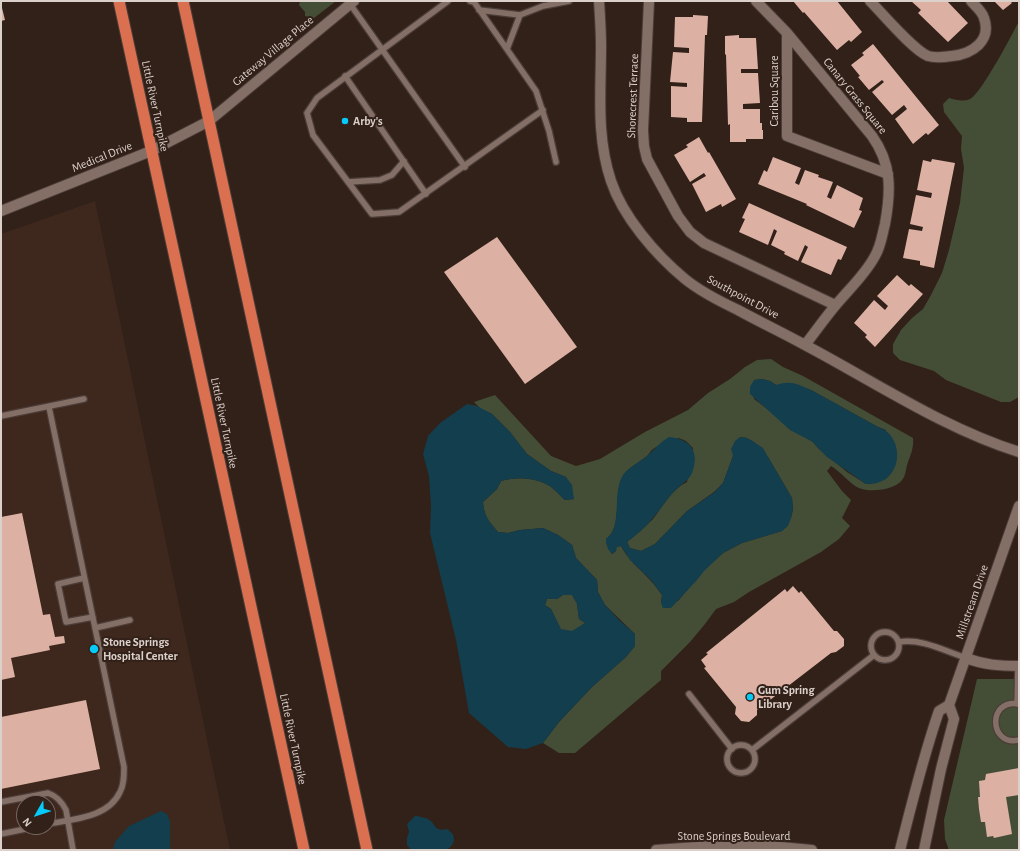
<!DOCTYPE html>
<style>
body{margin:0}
#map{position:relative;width:1020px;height:851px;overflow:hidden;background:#322119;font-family:"Alegreya Sans",sans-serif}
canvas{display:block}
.frame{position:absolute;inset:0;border:2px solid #dcd0cb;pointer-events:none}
.north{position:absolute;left:16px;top:795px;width:40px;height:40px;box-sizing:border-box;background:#322119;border:1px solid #766760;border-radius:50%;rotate:231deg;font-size:11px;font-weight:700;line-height:16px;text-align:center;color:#dcd0cb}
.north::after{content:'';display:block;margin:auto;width:14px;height:18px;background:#06cbf9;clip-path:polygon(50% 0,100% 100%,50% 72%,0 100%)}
</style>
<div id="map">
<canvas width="1020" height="851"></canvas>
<div class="frame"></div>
<div class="north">N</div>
</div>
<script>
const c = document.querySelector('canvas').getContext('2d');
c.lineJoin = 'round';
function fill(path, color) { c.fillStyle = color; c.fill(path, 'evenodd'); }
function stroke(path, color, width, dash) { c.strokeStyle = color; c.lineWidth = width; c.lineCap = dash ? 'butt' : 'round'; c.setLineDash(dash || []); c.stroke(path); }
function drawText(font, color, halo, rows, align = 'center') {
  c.font = font + ' "Alegreya Sans",sans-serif'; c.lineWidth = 4; c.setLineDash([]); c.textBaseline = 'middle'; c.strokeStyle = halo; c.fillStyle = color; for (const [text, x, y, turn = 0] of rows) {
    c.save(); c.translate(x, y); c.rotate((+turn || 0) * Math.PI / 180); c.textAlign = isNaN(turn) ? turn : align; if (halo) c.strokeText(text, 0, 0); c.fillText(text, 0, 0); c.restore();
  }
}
fill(new Path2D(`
 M95,201L230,850H1V234ZM24,803H48V827H24Z`), '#3e271c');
fill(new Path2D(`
 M300,1H336L314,18L305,16V12L299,5Z
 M1019,21V397L1010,402H1001L946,380L934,371L900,360L893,353V344L901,330L912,318L923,309L931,295L942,273L949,250L960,203L964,168L961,149L962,136L944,112L943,104L949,98C956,100 963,102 970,99C981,94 1012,35 1019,21Z
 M771,359L783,367L803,376L913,438C914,447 911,454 908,462C906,467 906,473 904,477C898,490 871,493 859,488C851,485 840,471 831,466L827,471L842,491L851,500L842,518L850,526L839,539L821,552L749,592L734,602L716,609L705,624L690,642L661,671V680L575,753H559L543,743L559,722L592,687L626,657L635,646V634L605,605L598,592L597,580L576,558L572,545L558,535L543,528L520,530L508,533L498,532C489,521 484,517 483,502L497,489L501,481C517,477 532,477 548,485C554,488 559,495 565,500L574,499L566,477L551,471L527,454L510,432L492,414L481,409L474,402L495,395L551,456L576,466L600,459L645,432L688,410L708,393L730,379L745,367L757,360ZM762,379L770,381L776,385L811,390L878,427L886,430L875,483L866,484L847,472L818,448L813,442L804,436L754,399V380ZM740,437L747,438L754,442L768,457L792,498L793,509L791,518L782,531L742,543L723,553L703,571L678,601L661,603L662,595C658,590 655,585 650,580C639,568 628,560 621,546L616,547V551L612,554L606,539C623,527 613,496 622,478C626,468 639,463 647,456C649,454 651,450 653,449C660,444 671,441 679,438L686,441L693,448L687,482C672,489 663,506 653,519C645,527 636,535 627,542L630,548L641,551L655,544L687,511L714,492L723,483Z
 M563,595H572L577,603L579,619L585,623L572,632L561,630L551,609L545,605L547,599H557Z
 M977,679H1019V850H949L945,839L944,820Z`), '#444e36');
fill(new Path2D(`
 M762,379L770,381L776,385C790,380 798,384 811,390L878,427C899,433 904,464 887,478C881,483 873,484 866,484L827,457L818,448L813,442L790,430L750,394V387L754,380Z
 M467,404L477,406L492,414L510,432L527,454L551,471L566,477L572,485L574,499L565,500C559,495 554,488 548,485C532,477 517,477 501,481L497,489L483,502C484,516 489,522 498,532L508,533L520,530L543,528L558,535L572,545L576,558L597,580L598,592L605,605L619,620L635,634V646L626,657L592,687L559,722L543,743L526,749L508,747L469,713L456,640L430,533L431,506L429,476L423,454L428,436L440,423ZM563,595H572L577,604L579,619L585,623L572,631L561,629L551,609L545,605L547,599H557Z
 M669,437C691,439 700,452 692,473C689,480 685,481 680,486C669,495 661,509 652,519C645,528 636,535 627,542L630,548L641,551L655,544L687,511L715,492L723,483L733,456L731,449L735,441L740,437L747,438L754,442L763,448L768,457L792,498L793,509L791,518L788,526L782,531L742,543L723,553L704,571L697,580L671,608H663L661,603L662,595L651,580L630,560L621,546L617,547L616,551L612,554L608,549L606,543V539C623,527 612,495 622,477C626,469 638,463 646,457C654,450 660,442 669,437Z
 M161,811L167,814L170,821V850H113L115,842L129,826Z
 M415,816C419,816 425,818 428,819C437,824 433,832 447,829C457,835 456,845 446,850H411L407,845V838L409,832L407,824Z`), '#123e4d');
fill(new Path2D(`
 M793,1H837L862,32L851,42L849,40L837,50L804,12L803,13Z
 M911,1H947L968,23L948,42L918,13L921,10Z
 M994,1H1010L1012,3L1003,10Z
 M1,4L5,20L1,21Z
 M693,15L708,16L707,35H705L702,122H687V118L671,117V86L687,87V83L670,82L673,52L689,53V48L674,47L675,17H693Z
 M739,35V38H756L758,69H741V73H758L760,103L743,104V109H760V123H762V130H763V139H746V142H730V124L728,125L726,54L725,55V36Z
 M873,44L939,125L928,135L926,133L913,144L895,119L907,109L904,105L892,115L872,92L884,82L882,80L869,90L858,77L860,76L851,65L864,55L862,53Z
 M699,137L708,153L709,152L736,199L722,207L721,204L706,212L692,184L706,176L704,173L690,182L674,155L688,147L686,145Z
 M773,157L801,168L795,183L799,185L805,170L819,175L818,177L833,182L827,197L831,199L837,185L863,198L859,210L862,211L854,228L806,205L807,204L758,184L764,170L767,172Z
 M932,159L955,163L934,268L920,265V261L903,258L909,229L922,231L923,227L910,224L916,195L931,198L932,193L917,190L923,160L931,162Z
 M749,203L847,247L841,260L838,259L831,275L801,262L808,247L805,245L798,261L784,254L785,252L771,245L777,231L774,229L768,245L739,232L745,219L742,218Z
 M497,237L577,347L525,384L444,272Z
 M897,275L909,286L911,284L923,294L875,347L865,337L867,335L854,323L874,300L885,310L888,306L877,296Z
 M22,513L43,615L50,614L55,637L64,636L65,643L49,646L50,650L11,658L15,677L1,680V517Z
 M793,586L799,593L801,591L834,631H837L844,639V646L836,652L831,653L757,710V715L749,722L741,721L735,714L736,707L704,668L706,667L701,660L708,654L706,653L785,589L787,592Z
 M86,700L100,769L1,789V717Z
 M1019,768V795L1006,797L1012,834L994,838L993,836L987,837L985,822H981L979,809L978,797H980L979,781L985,780L986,774Z`), '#dcb1a3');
const service = new Path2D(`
 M448,1L317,98L307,113L313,135L372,214L399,212L543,110
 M470,1L474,2L536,91L549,131L556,162
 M350,4L465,167
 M479,10L520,15L507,49
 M520,15L543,6L569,1
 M345,76L426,194
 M348,182L380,180L392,175L404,161
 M1,416L84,399
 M84,578L58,584L66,622L93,617
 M95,628L130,620
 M871 646a14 14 0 1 1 28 0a14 14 0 1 1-28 0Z
 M899,642C921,638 945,651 966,658
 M689,694L732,749
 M1017,704L1018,666
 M1019,704C987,698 989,747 1019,740
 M727 759a14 14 0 1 1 28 0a14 14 0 1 1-28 0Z
 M752,750L874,655
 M1,802L48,793C57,796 62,802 66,810L73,850
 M48,824C73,819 108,818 120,792C124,785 124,776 124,767L49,407
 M1,834L35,827`);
const minor = new Path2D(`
 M599,1C600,16 601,31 601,46C601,92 596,136 611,181C623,217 656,255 685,279C701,292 719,301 738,310C760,322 783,333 805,345C875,382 943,428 1019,452
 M649,1L643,130L644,146L647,159L678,216L690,232L704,243L835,305
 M756,1L787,33L872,136C892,164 891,191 885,224C882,235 881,246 875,256C865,275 849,289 835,306C825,318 815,332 805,345
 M870,1C883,14 913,50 928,56C935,58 945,57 952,56C972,54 992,41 984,18C982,11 975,6 971,1
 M787,33V136L888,174
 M209,121L354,1
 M966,658C984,665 1000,666 1019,666`);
const tertiary = new Path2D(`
 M1,211L151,151L209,121
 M656,850L711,846H769L812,850
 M900,850C912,803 923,757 939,711L949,705
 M924,850L941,769L954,719L949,705L1019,506`);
const trunk = new Path2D(`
 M119,1L304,850
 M183,1L367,850`);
stroke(service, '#4c3d38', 8);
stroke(minor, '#4c3d38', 12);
stroke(tertiary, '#4c3d38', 12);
stroke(trunk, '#4c3d38', 13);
stroke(service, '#846f66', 5.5);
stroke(minor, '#846f66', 10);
stroke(tertiary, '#846f66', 10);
stroke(trunk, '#db7051', 11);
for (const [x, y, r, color] of [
 [345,121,4,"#06cbf9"],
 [94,649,5,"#06cbf9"],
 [750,697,4,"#06cbf9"]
]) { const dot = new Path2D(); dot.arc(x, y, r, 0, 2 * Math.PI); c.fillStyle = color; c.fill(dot); stroke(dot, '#322119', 1.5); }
drawText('12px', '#dcd0cb', '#322119', [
 ["Gateway Village Place",273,51,-40],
 ["Caribou Square",774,91,-90],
 ["Shorecrest Terrace",633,96,-88],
 ["Canary Grass Square",855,96,51],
 ["Little River Turnpike",155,106,78],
 ["Medical Drive",102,157,-22],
 ["Southpoint Drive",743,297,28],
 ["Little River Turnpike",224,423,78],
 ["Millstream Drive",972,602,-71],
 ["Little River Turnpike",293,739,78],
 ["Stone Springs Boulevard",734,836]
]);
drawText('bold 12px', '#dcd0cb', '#322119', [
 ["Arby's",353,121],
 ["Stone Springs",103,642],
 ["Hospital Center",103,656],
 ["Gum Spring",758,690],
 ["Library",758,704]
], 'left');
</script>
